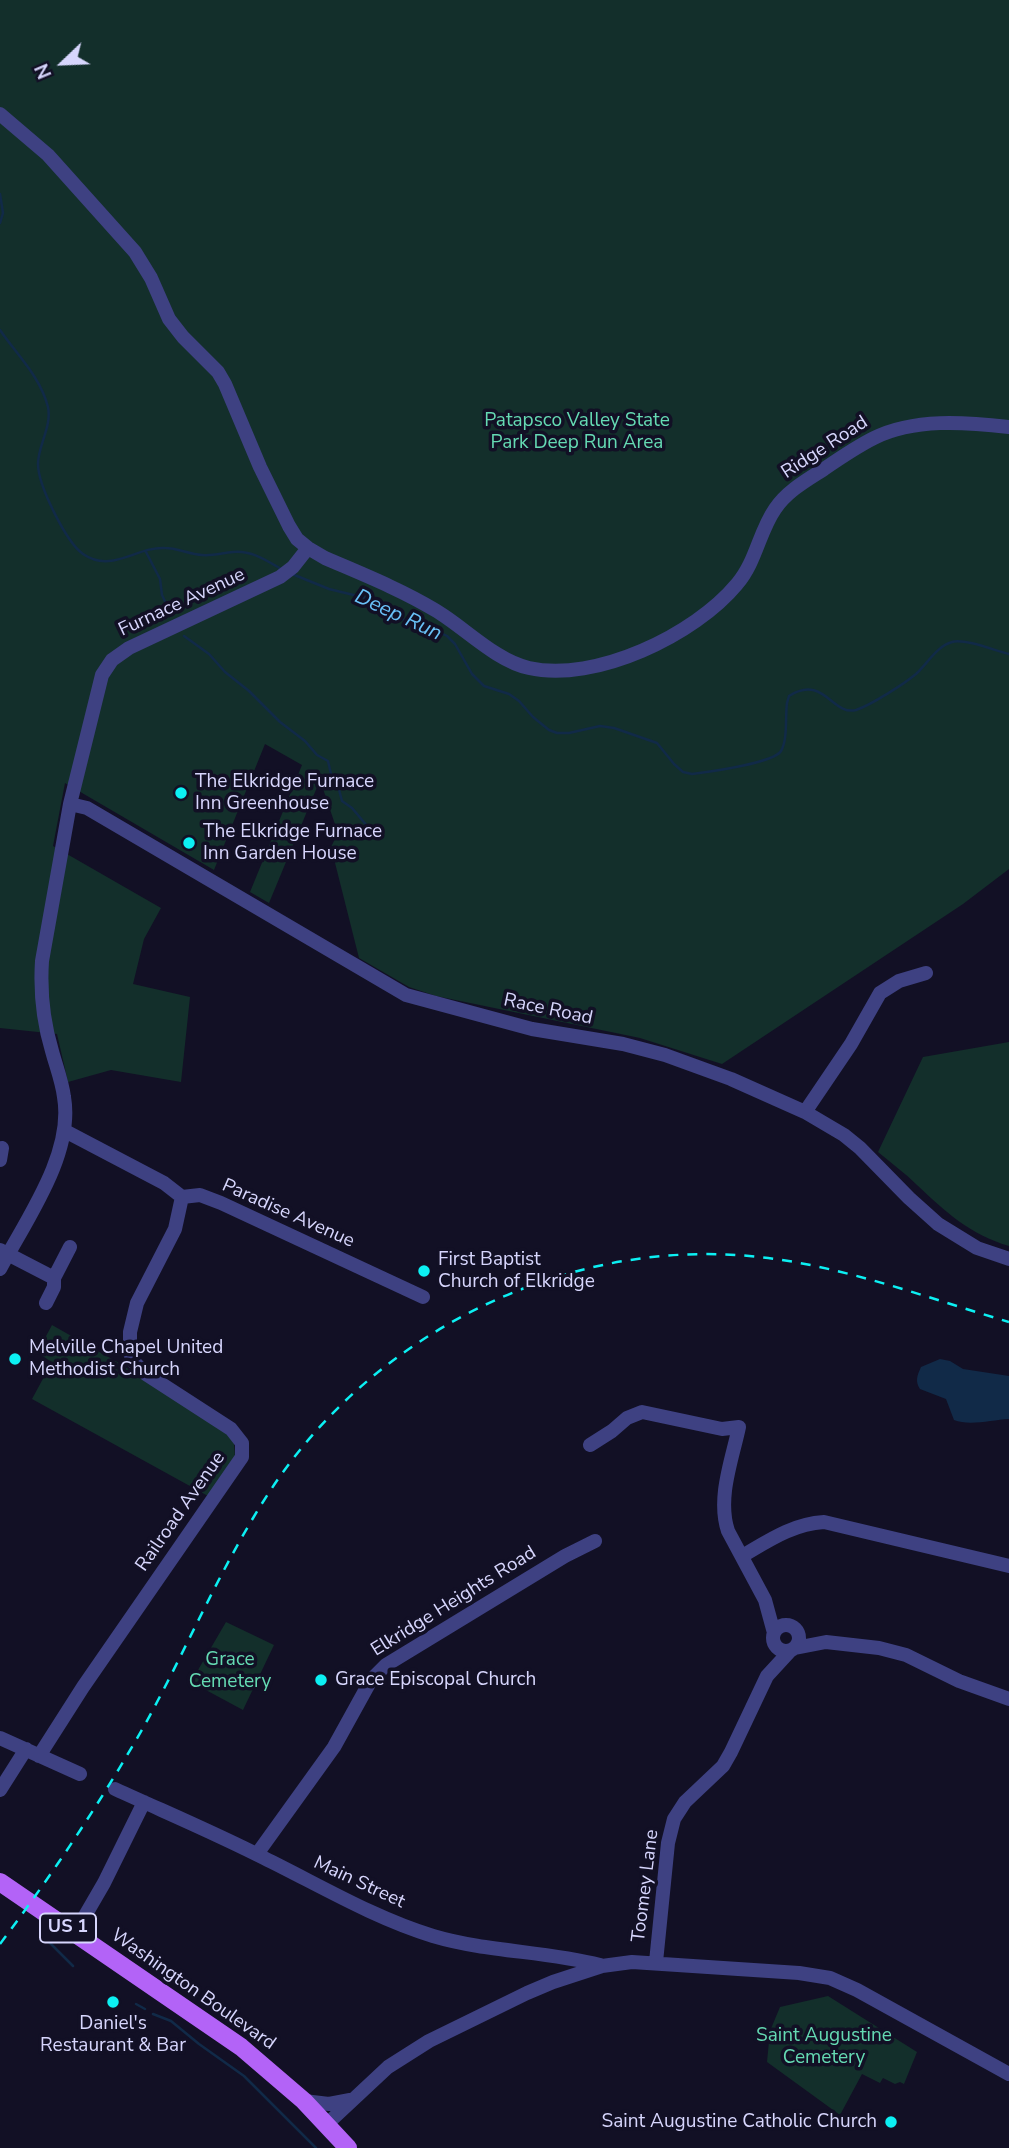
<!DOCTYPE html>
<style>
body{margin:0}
#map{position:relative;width:1009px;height:2148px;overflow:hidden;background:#121025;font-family:"Nunito Sans",sans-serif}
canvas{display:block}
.north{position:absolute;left:28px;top:28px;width:70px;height:70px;-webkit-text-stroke:5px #121025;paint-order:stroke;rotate:247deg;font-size:19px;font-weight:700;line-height:28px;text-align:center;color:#d7d6fd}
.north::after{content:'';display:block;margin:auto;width:24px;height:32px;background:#d7d6fd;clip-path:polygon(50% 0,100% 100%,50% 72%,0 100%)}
</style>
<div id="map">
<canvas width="1009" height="2148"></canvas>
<div class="north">N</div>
</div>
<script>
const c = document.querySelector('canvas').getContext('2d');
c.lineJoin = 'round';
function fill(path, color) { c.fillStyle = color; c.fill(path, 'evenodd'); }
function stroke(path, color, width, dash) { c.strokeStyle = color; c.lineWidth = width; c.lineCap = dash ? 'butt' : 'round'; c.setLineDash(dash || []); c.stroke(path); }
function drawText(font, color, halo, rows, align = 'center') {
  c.font = font + ' "Nunito Sans",sans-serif'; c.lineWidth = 7; c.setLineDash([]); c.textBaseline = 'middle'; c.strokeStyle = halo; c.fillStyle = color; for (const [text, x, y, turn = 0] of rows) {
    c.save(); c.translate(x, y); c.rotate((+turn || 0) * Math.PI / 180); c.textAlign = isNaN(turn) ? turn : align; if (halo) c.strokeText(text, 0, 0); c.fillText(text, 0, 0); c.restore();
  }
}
fill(new Path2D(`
 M0,0H1009V869L963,904L722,1064L640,1038L436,996L409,987L359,958L331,847L338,833L320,780L269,903L250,892L302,765L265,744L214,870L65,783L53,846L161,908L144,939L133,984L190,997L181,1082L111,1070L68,1082L57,1034L0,1028Z
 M1009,1042V1246C969,1234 946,1212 917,1185C905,1173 891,1163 878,1152L923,1057Z
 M52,1325L119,1363L227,1433L234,1443L235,1457L208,1496L32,1399L52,1362L37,1353Z
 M226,1622L274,1645L243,1710L191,1682Z
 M828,1996L917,2052L904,2084L900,2082L895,2084L883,2078L880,2083L862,2074L840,2115L767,2062L770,2031L780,2007Z`), '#132f2b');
fill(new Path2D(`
 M940,1359L950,1361L963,1369L1009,1376V1419C992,1420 969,1426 954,1420L946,1399L920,1389C915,1381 917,1376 921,1367Z`), '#112a48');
stroke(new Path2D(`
 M0,194L3,213L0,223
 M0,330C17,355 40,376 48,407C52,427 38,445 38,464C38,485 66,542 83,554C112,574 137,546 165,548C177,548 189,554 202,555C213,556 222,553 233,552C252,550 267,561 283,570
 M146,552L160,579L162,595L171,614
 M292,574L329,589L370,599L396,617L433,629L447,636L455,644L472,674L484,686L509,694L519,701L533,717L549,730L557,733H569L600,726L614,728L657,743L674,764L683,772L692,774C708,772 774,763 781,751C788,739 785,717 787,703L789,696C824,674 832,716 856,710C871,705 904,684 916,674C927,664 937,646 952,642C964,638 996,651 1009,654
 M184,636L209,654L225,672L249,691L280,722L305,741L317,755L328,761L331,774L337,782L342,801L352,808L373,833
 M43,1936L73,1966
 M136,2004L145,2009
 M153,2014L171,2021L199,2044L244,2076L316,2148`), '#112a48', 2.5);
stroke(new Path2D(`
 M0,114L48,155L135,252L151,278L169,319L183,337L218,372L225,384L260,467L289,526L297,539L308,548L325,558C362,574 400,589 435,610C464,627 496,661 529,668C595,683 695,635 737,584C756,562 759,532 775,509C787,491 807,480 824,469C840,458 856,447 874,438C914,418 965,422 1009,427
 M70,804L87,808L406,995L532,1029L623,1044L665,1055L731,1079L805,1112L844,1135L860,1148L909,1198L938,1224L977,1248L1009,1259
 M805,1112L851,1044L880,993L899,981L926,973
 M65,1131L164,1183L182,1197L200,1195L221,1203L423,1297
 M0,1160L2,1148
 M0,1250L54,1278
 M0,1269C26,1220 74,1154 64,1097C62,1081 56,1066 52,1051C43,1021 40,992 42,961L70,804L102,675L112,660L129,648L280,577L293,567L308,548
 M46,1303L54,1287V1278L70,1247
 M590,1445L612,1431L627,1418L642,1412L722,1429L739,1427C732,1460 717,1498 728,1531L765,1600L774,1633
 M742,1556C768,1541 792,1524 824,1522L1009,1566
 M773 1638a13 13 0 1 1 26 0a13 13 0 1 1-26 0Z
 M795,1648L826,1642L879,1648L906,1655L959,1681L1009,1699
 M0,1738L80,1774
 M39,1756L83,1687L242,1457V1443L231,1429L146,1374L133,1361L130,1353V1332L137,1303L175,1229L182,1197
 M115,1789C165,1812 215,1833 264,1858C319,1885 374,1918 433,1936C487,1952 545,1951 600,1965
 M0,1790L26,1749
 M257,1854L334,1747L371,1680L386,1665L565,1556L595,1541
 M75,1933L104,1883L144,1802
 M656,1962L668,1843L674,1819L685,1802L723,1766L731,1752L767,1676L790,1651
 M304,2101L329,2104L350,2100
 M327,2124L388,2067L429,2041L527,1993L553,1982L602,1966L632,1962L799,1973L830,1978L857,1990L1009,2074`), '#3e4182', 14);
stroke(new Path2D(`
 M0,1882L241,2047L304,2101L348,2148`), '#b363f7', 18);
stroke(new Path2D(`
 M0,1944C52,1875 100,1803 143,1728C187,1649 222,1563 272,1488C377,1330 570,1236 759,1257C844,1266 927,1298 1009,1322`), '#0cf0f3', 2.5, [10, 9]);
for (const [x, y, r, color] of [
 [181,793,7,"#0cf0f3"],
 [189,843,7,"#0cf0f3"],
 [424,1271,7,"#0cf0f3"],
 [15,1359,7,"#0cf0f3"],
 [321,1680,7,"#0cf0f3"],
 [113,2002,7,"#0cf0f3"],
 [891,2122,7,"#0cf0f3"]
]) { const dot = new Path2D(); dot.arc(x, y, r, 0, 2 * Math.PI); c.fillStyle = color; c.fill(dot); stroke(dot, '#121025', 2.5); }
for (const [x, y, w] of [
 [68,1928,56]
]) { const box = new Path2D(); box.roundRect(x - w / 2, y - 14.5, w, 29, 5); c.fillStyle = '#121025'; c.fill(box); stroke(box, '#d7d6fd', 2); }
drawText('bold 18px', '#d7d6fd', null, [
 ["US 1",68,1928]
]);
drawText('19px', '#65dab3', '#121025', [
 ["Patapsco Valley State",577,421],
 ["Park Deep Run Area",577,443],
 ["Grace",230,1660],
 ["Cemetery",230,1682],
 ["Saint Augustine",824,2036],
 ["Cemetery",824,2058]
]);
drawText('19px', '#d7d6fd', '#121025', [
 ["Ridge Road",825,448,-33],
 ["Furnace Avenue",182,603,-25],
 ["Race Road",548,1010,12],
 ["Paradise Avenue",288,1214,24],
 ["Railroad Avenue",181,1512,-55],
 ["Elkridge Heights Road",454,1602,-32],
 ["Main Street",359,1883,25],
 ["Toomey Lane",646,1886,-83],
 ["Washington Boulevard",193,1990,35]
]);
drawText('19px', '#d7d6fd', '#121025', [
 ["The Elkridge Furnace",195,782],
 ["Inn Greenhouse",195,804],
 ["The Elkridge Furnace",203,832],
 ["Inn Garden House",203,854],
 ["First Baptist",438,1260],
 ["Church of Elkridge",438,1282],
 ["Melville Chapel United",29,1348],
 ["Methodist Church",29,1370],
 ["Grace Episcopal Church",335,1680],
 ["Daniel's",113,2024,"center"],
 ["Restaurant & Bar",113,2046,"center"],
 ["Saint Augustine Catholic Church",877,2122,"right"]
], 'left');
drawText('italic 21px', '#69c2f8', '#121025', [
 ["Deep Run",398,616,25]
]);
</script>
